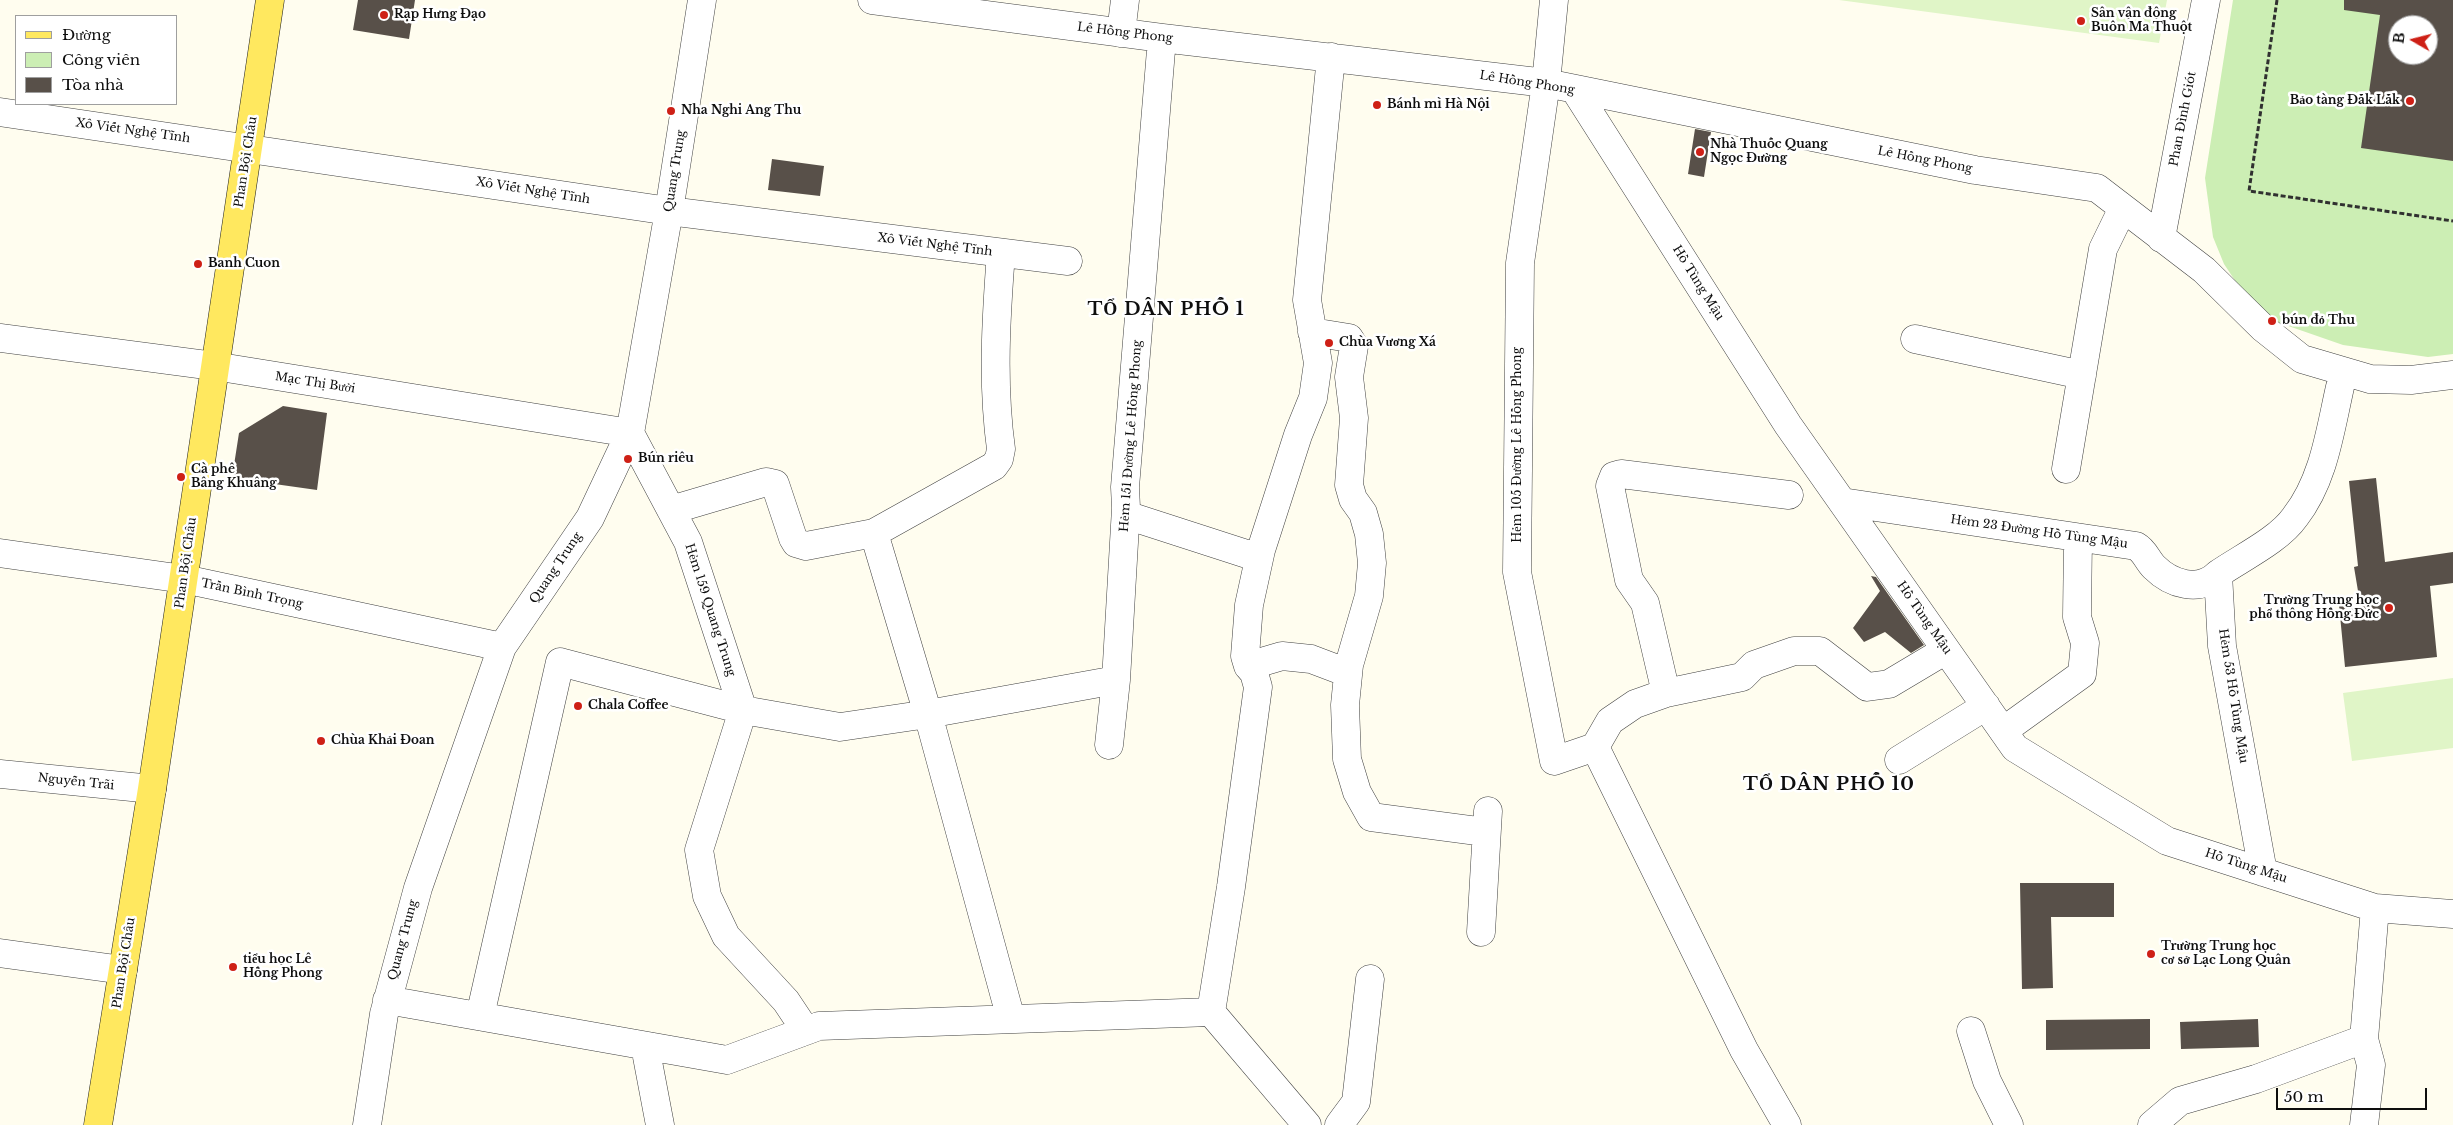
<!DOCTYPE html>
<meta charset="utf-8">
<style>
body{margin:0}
#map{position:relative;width:2453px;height:1125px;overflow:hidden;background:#fffdef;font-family:"Libre Baskerville",serif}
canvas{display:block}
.legend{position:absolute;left:15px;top:15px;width:162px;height:90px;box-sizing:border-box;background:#fff;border:1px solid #9f9f9f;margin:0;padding:6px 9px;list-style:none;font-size:15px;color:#0e0e0e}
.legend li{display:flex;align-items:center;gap:10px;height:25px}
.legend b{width:25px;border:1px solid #9f9f9f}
.north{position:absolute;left:2388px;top:15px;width:50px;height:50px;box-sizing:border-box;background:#fff;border:1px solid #9f9f9f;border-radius:50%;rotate:278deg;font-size:14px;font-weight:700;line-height:20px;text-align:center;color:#0e0e0e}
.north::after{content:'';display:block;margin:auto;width:18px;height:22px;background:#ce2016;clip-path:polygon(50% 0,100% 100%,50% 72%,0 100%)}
.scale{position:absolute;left:2276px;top:1088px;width:151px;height:22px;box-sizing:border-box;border:2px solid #0e0e0e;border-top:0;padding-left:6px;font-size:15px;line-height:18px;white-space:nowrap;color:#0e0e0e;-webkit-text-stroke:4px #fff;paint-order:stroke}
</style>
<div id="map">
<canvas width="2453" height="1125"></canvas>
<ul class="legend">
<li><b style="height:6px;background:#ffe85f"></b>Đường</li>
<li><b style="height:14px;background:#cceeb4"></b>Công viên</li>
<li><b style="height:14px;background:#585049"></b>Tòa nhà</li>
</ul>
<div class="north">B</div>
<div class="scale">50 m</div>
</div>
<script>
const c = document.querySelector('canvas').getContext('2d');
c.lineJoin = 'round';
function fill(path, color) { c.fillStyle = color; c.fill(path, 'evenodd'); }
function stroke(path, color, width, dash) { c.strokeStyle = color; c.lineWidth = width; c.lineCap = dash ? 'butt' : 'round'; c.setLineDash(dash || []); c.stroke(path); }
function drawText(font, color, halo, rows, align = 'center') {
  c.font = font + ' "Libre Baskerville",serif'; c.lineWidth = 5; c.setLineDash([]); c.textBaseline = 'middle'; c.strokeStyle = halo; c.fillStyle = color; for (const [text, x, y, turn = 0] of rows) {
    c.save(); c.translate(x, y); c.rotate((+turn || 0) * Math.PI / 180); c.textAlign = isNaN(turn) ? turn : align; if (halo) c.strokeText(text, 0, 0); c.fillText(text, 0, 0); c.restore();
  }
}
fill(new Path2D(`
 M2233,0H2453V354L2428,357L2343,345L2274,321L2244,294L2224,264L2213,237L2205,178ZM2398,25H2428V55H2398Z`), '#cceeb4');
fill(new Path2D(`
 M1839,0H2167L2159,43Z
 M2453,678V748L2352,761L2343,693Z`), '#e0f5c7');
fill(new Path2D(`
 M358,0H415L409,39L353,30Z
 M2344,0H2453V161L2361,148L2380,15L2344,10ZM2398,25H2428V55H2398Z
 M1695,129L1711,132L1704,177L1688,174Z
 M772,159L824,166L820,196L768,190Z
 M283,406L327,413L317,490L232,478L239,433Z
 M2376,478L2385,562L2453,552V583L2430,586L2437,657L2345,667L2339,605L2360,603L2354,567L2358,566L2349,481Z
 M1871,576L1876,577L1924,645L1911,653L1885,632L1864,642L1853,628L1880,591Z
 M2020,883H2114V917H2051L2053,988L2022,989Z
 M2150,1019V1049L2046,1050V1020Z
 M2258,1019L2259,1047L2181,1049L2180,1022Z`), '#585049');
const minor = new Path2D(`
 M872,0L1162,38L1546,83L1975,170L2097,188L2204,270L2263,328L2302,359L2370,379L2411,380L2453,375
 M1554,0L1546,83L1520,263L1517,572L1554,761L1595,747
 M1121,33L1125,0
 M1575,90L1788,425L2015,748L2167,841L2375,908L2453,914
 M0,112L669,211L1068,261
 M2161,238L2206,0
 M1312,332L1349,338L1354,346L1349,377L1354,418L1349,485L1353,499L1363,513L1369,534L1372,563L1369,596L1349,665L1345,705L1347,759L1357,792L1371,817L1485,832
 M0,338L214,366L630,433L688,542L743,710
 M1915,339L2082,375
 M2066,469L2103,249L2123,208
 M1842,502L2136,546C2145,551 2147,560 2154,567C2171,584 2199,593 2218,574
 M671,510L766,482L775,484L793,538L796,543L806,546L874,533L994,466L999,459L1001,449C992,384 996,318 1001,253
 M1126,515L1259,558
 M874,533L928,714L1011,1019
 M0,553L184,579L502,647
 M1248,666L1282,656L1311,659L1348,673
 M1666,693L1645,603L1629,580L1610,486L1614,476L1621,474L1789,495
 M743,710L699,850L707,896L726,936L786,1001L806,1031
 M2003,731L2082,674L2085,643L2077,617L2078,538
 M1109,745L1116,680L1126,508L1125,487L1162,38
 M1595,747L1744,1050L1787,1125
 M1595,747L1610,721L1635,704L1666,693L1742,677L1754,665L1794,651H1820L1867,687L1889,684L1946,650
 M1899,760L1986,706
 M0,774L152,789
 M2263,872L2222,646L2218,574C2241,558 2279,540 2295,517C2324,480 2330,431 2340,387
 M1481,932L1488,811
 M0,953L123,970
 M387,1000L727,1060L819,1026L1211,1012
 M480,1016L560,662L743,710L840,727L928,714L1116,680
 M1971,1031L1987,1081L2009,1125
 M645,1046L660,1125
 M367,1125L384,1014L418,888L502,647L590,518L630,433L669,211L702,0
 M1307,1125L1211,1012L1231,887L1258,687L1254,673L1248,666L1245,656L1249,605L1261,550L1298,435L1313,398L1318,363L1307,300L1331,57
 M1339,1125L1356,1102L1370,979
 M2152,1125L2180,1101L2256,1079L2364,1039
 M2364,1125L2371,1065L2364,1039L2375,908`);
const major = new Path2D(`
 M98,1125L152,789L270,0`);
stroke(minor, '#414141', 29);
stroke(major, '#1f1f1f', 29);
stroke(new Path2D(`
 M2277,0L2249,191L2453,221`), '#303030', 3, [5, 2.5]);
stroke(minor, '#fff', 28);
stroke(major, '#ffe85f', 28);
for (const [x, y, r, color] of [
 [384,15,5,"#ce2016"],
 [2081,21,5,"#ce2016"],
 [2410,101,5,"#ce2016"],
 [1377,105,5,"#ce2016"],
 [671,111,5,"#ce2016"],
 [1700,152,5,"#ce2016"],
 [198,264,5,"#ce2016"],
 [2272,321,5,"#ce2016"],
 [1329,343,5,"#ce2016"],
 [628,459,5,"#ce2016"],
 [181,477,5,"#ce2016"],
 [2389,608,5,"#ce2016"],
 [578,706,5,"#ce2016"],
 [321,741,5,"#ce2016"],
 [2151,954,5,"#ce2016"],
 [233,967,5,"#ce2016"]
]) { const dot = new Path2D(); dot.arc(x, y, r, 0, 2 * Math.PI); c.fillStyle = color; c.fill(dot); stroke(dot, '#fff', 2); }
drawText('bold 12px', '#0e0e0e', '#fff', [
 ["Sân vận động",2091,14],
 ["Buôn Ma Thuột",2091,28],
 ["Rạp Hưng Đạo",394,15],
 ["Bảo tàng Đắk Lắk",2400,101,"right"],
 ["Bánh mì Hà Nội",1387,105],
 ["Nha Nghi Ang Thu",681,111],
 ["Nhà Thuốc Quang",1710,145],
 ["Ngọc Đường",1710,159],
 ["Banh Cuon",208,264],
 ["bún đỏ Thu",2282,321],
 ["Chùa Vương Xá",1339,343],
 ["Bún riêu",638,459],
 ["Cà phê",191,470],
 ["Bâng Khuâng",191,484],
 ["Trường Trung học",2379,601,"right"],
 ["phổ thông Hồng Đức",2379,615,"right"],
 ["Chala Coffee",588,706],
 ["Chùa Khải Đoan",331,741],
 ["Trường Trung học",2161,947],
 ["cơ sở Lạc Long Quân",2161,961],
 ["tiểu học Lê",243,960],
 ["Hồng Phong",243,974]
], 'left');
drawText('12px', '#0e0e0e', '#fff', [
 ["Lê Hồng Phong",1125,33,7],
 ["Lê Hồng Phong",1527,83,9],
 ["Phan Đình Giót",2183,119,-79],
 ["Xô Viết Nghệ Tĩnh",133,131,8],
 ["Lê Hồng Phong",1925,160,11],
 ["Phan Bội Châu",246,162,-81],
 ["Quang Trung",675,171,-81],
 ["Xô Viết Nghệ Tĩnh",533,191,9],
 ["Xô Viết Nghệ Tĩnh",935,245,7],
 ["Hồ Tùng Mậu",1698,283,58],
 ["Mạc Thị Bưởi",315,383,9],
 ["Hẻm 151 Đường Lê Hồng Phong",1131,436,-86],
 ["Hẻm 105 Đường Lê Hồng Phong",1518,445,-90],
 ["Hẻm 23 Đường Hồ Tùng Mậu",2039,532,8],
 ["Phan Bội Châu",186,563,-82],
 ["Quang Trung",556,568,-56],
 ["Trần Bình Trọng",252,594,12],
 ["Hẻm 159 Quang Trung",710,610,72],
 ["Hồ Tùng Mậu",1924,618,55],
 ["Hẻm 53 Hồ Tùng Mậu",2233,696,81],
 ["Nguyễn Trãi",76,782,6],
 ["Hồ Tùng Mậu",2246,866,18],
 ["Quang Trung",403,940,-75],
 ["Phan Bội Châu",124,963,-81]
]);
c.letterSpacing = '1px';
drawText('bold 18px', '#0e0e0e', '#fff', [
 ["TỔ DÂN PHỐ 1",1166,310],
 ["TỔ DÂN PHỐ 10",1829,785]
]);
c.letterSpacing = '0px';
</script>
